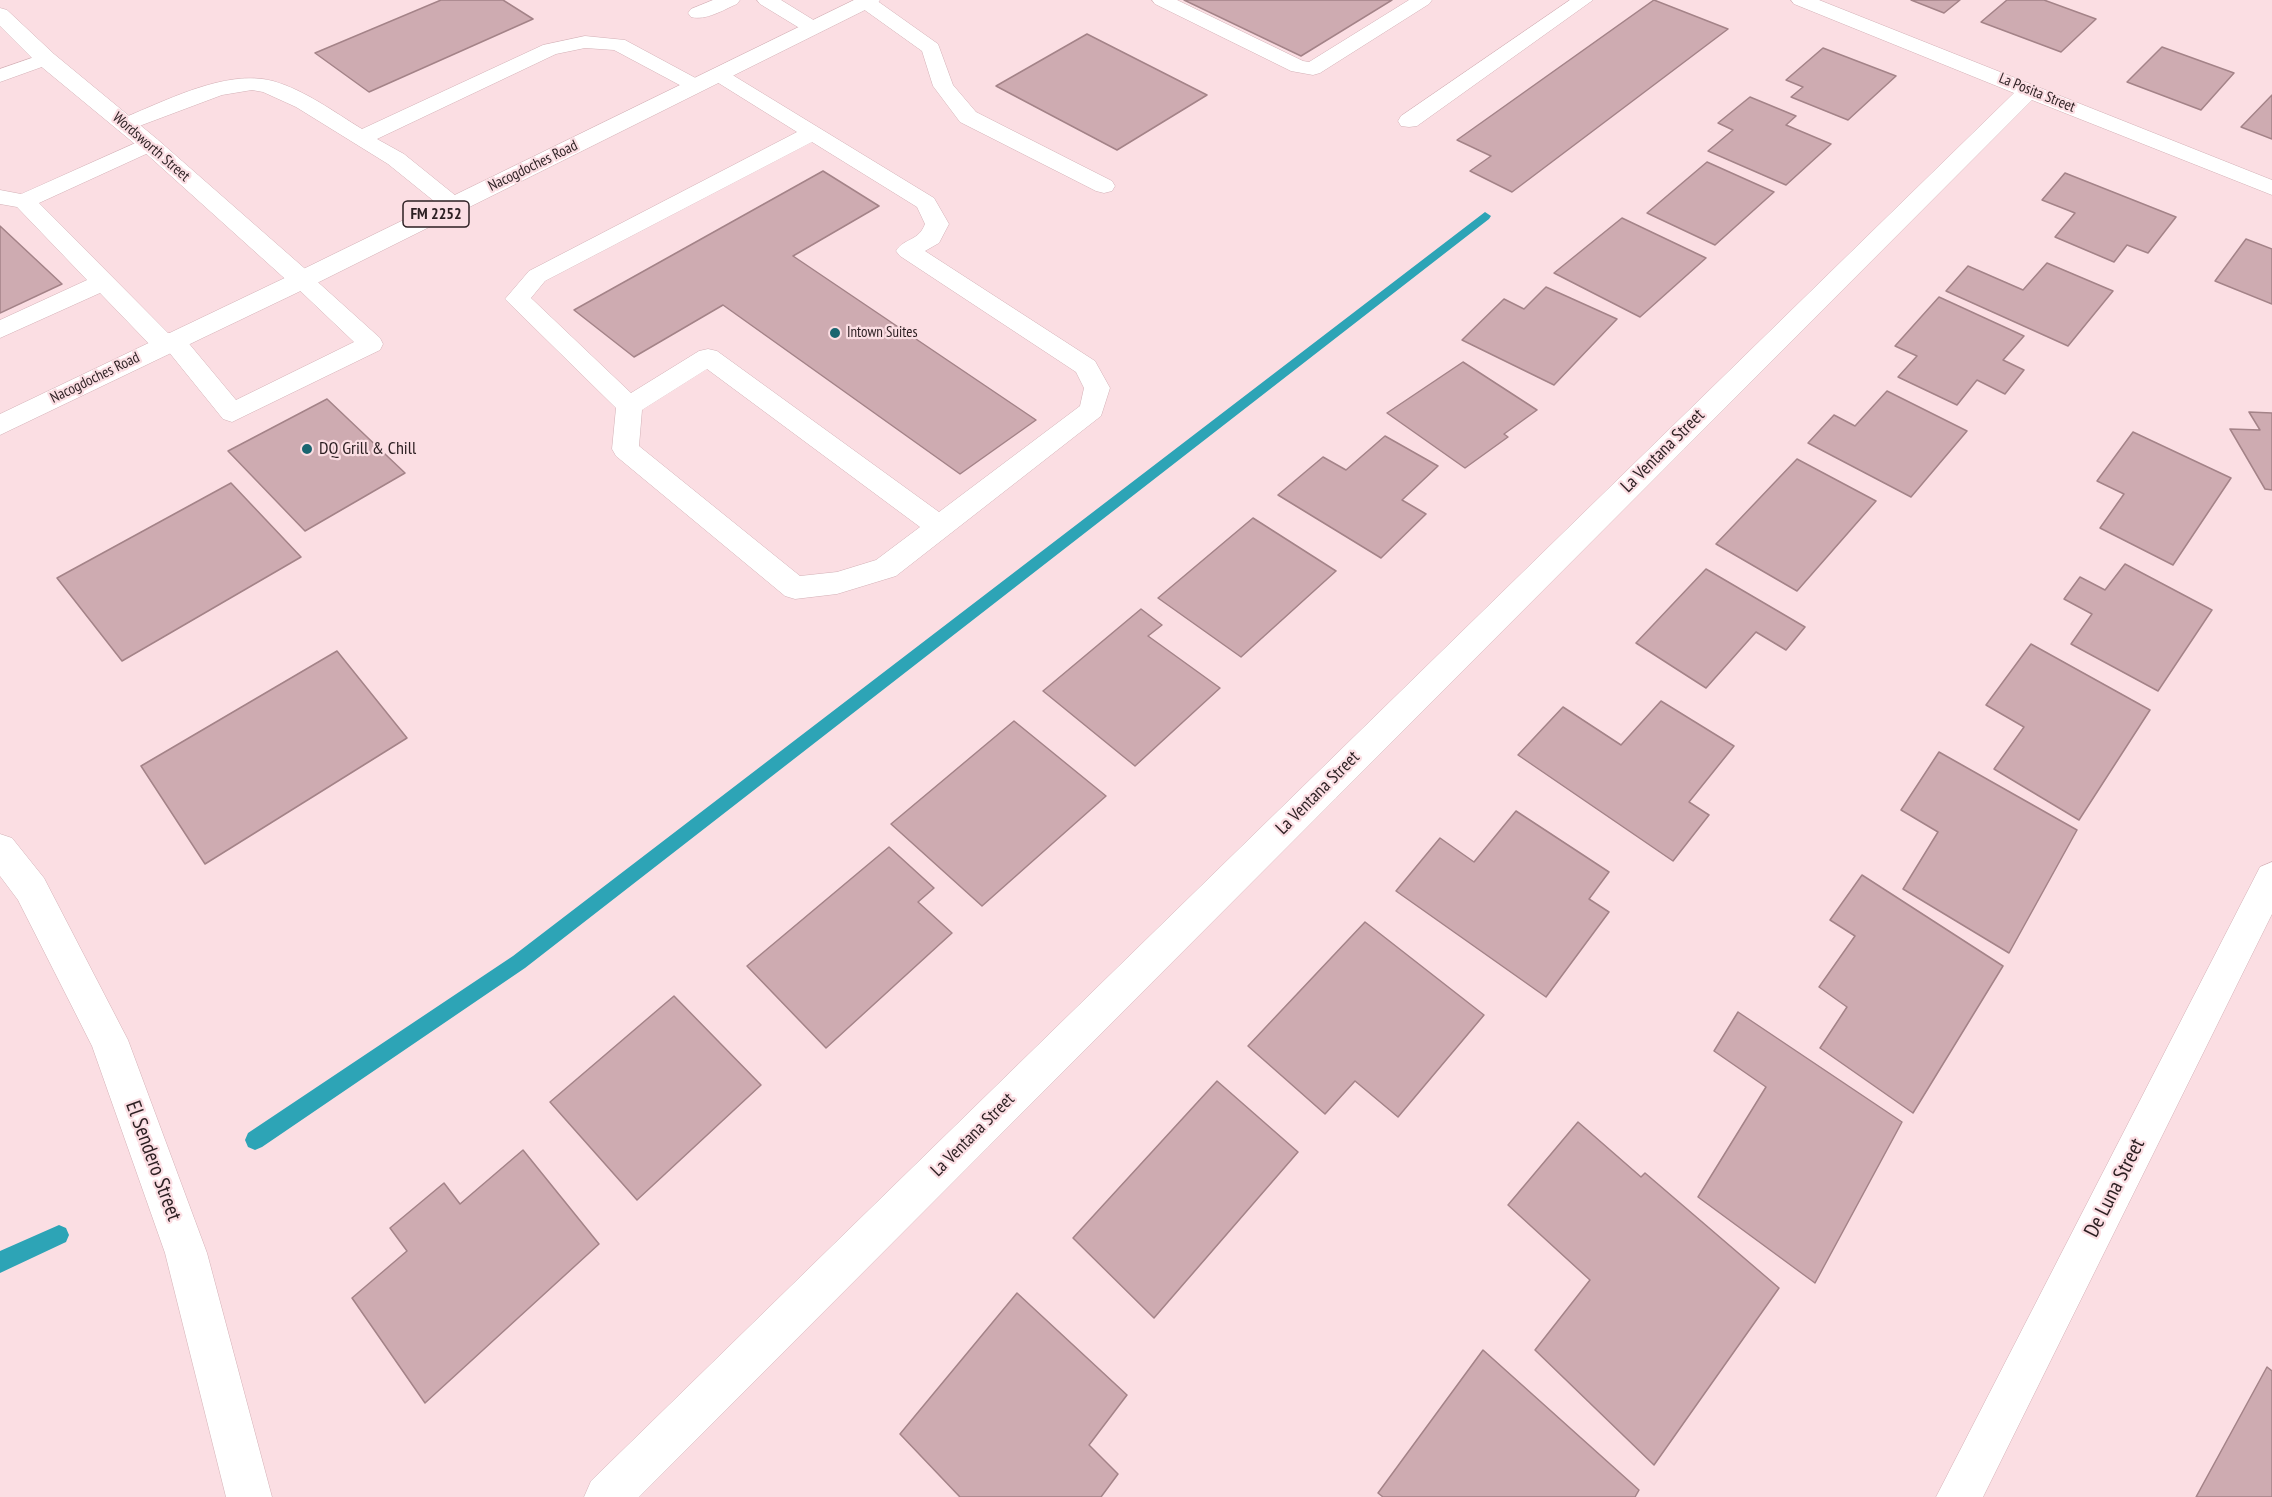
<!DOCTYPE html>
<style>
body{margin:0}
canvas{display:block;background:#fbdee3}
</style>
<canvas width="2272" height="1497"></canvas>
<script>
const c = document.querySelector('canvas').getContext('2d');
c.lineJoin = 'round';
function fill(path, color) { c.fillStyle = color; c.fill(path, 'evenodd'); }
function stroke(path, color, width, dash) { c.strokeStyle = color; c.lineWidth = width; c.lineCap = dash ? 'butt' : 'round'; c.setLineDash(dash || []); c.stroke(path); }
function drawText(font, color, halo, rows, align = 'center') {
  c.font = font + ' "PT Sans Narrow",sans-serif'; c.lineWidth = 4.5; c.setLineDash([]); c.textBaseline = 'middle'; c.strokeStyle = halo; c.fillStyle = color; for (const [text, x, y, turn = 0] of rows) {
    c.save(); c.translate(x, y); c.rotate((+turn || 0) * Math.PI / 180); c.textAlign = isNaN(turn) ? turn : align; if (halo) c.strokeText(text, 0, 0); c.fillText(text, 0, 0); c.restore();
  }
}
fill(new Path2D(`
 M1485,212L1491,216L1489,219L525,968L262,1147L255,1150L248,1147L245,1140L248,1133L513,956Z
 M59,1225L66,1228L69,1235L66,1242L0,1273V1251Z`), '#2da4b6');
const building = new Path2D(`
 M441,0H503L533,19L369,92L315,53Z
 M1184,0H1392L1301,56Z
 M1654,0L1728,29L1512,192L1470,171L1491,156L1457,140Z
 M1911,0H1960L1944,13Z
 M2007,0H2044L2096,19L2061,52L1981,22Z
 M1087,34L1207,95L1117,150L996,86Z
 M2162,47L2234,73L2201,110L2127,82Z
 M1823,48L1896,76L1848,120L1791,97L1803,87L1786,80Z
 M2272,95V139L2241,127Z
 M1750,97L1796,116L1786,125L1831,144L1786,185L1708,151L1733,130L1718,123Z
 M1707,162L1774,192L1715,245L1647,213Z
 M823,171L879,206L793,256L1036,420L960,474L723,305L634,357L574,310Z
 M2065,173L2176,217L2148,253L2127,245L2114,262L2055,237L2075,213L2042,200Z
 M1622,218L1706,258L1640,317L1554,273Z
 M0,226L62,284L0,313Z
 M2246,239L2272,249V304L2215,281Z
 M2047,263L2113,291L2068,346L1946,291L1968,266L2023,290Z
 M1546,287L1617,319L1554,385L1462,340L1504,299L1524,309Z
 M1939,297L2024,336L2003,360L2024,370L2005,394L1977,380L1957,405L1898,377L1917,356L1895,346Z
 M1463,362L1537,410L1504,434L1508,437L1465,468L1387,413Z
 M1887,391L1967,431L1911,497L1808,443L1834,415L1855,426Z
 M327,399L405,473L305,531L228,451Z
 M2249,412L2272,413V490L2265,489L2230,429L2260,430Z
 M2133,432L2231,478L2173,565L2100,528L2124,494L2097,481Z
 M1385,436L1438,466L1402,500L1426,514L1381,558L1278,495L1323,457L1346,470Z
 M1797,459L1876,501L1797,591L1716,544Z
 M231,483L301,557L122,661L57,578Z
 M1253,518L1336,571L1241,657L1158,598Z
 M2125,564L2212,610L2158,691L2071,644L2092,614L2064,599L2080,577L2105,590Z
 M1706,569L1805,627L1786,650L1756,632L1706,688L1636,643Z
 M1141,609L1162,625L1148,636L1220,688L1135,766L1043,691Z
 M2031,644L2150,710L2079,820L1994,769L2024,727L1986,705Z
 M337,651L407,738L205,864L141,766Z
 M1661,701L1734,746L1689,802L1709,815L1673,861L1518,755L1563,707L1621,745Z
 M1014,721L1106,796L982,906L891,824Z
 M1939,752L2077,830L2009,953L1903,889L1938,832L1901,810Z
 M1516,811L1609,872L1589,899L1609,912L1546,997L1396,891L1440,838L1474,862Z
 M889,847L934,888L918,902L952,933L826,1048L747,966Z
 M1862,875L2003,966L1913,1113L1820,1048L1847,1007L1819,987L1855,936L1830,920Z
 M1365,922L1484,1015L1398,1117L1355,1081L1325,1114L1248,1046Z
 M674,996L761,1085L637,1200L550,1102Z
 M1738,1012L1902,1122L1815,1283L1698,1197L1766,1087L1714,1051Z
 M1217,1081L1298,1152L1154,1318L1073,1238Z
 M1578,1122L1641,1177L1645,1173L1779,1288L1654,1465L1535,1350L1590,1280L1508,1205Z
 M523,1150L599,1244L425,1403L352,1298L407,1251L390,1228L444,1183L460,1204Z
 M1017,1293L1127,1395L1089,1445L1118,1474L1101,1497H960L900,1434Z
 M1483,1350L1639,1490L1635,1497H1383L1378,1493Z
 M2267,1367L2272,1371V1497H2196Z`);
fill(building, '#ceabb1');
stroke(building, '#a48388', 1.5);
const lane = new Path2D(`
 M713,0H740L737,4C723,10 706,21 691,17L688,13L691,9Z
 M757,0H781L820,24L823,28L820,32H806L760,4Z
 M858,0H876L938,44L953,85L976,112L1112,181L1115,186L1112,191L1104,193L1096,191L960,122L933,86L922,51L859,6L856,2Z
 M1152,0H1177L1303,61L1309,62L1409,0H1432L1429,4L1320,73L1313,75L1291,71L1155,4Z
 M1570,0H1593L1417,126L1409,127L1401,126L1398,121L1401,116Z
 M585,36L625,40L703,82L706,86L703,90L696,92L689,90L614,50L585,48L556,54L377,139L404,154L461,200L464,205L461,210L453,212L445,210L388,164L296,107L263,92L252,90L222,95L126,131L118,130L115,125L118,120C162,103 225,68 273,81C305,90 334,112 362,129L543,45Z
 M46,53L53,55L56,59L53,63L0,82V69Z
 M719,69L726,71L934,198L949,224L939,243L925,251L1095,361L1110,388L1101,416L896,576L837,594L795,599L785,596L616,456L612,449L616,408L505,299L529,271L797,132L712,79L709,75L712,71ZM812,142L917,207L925,224C918,242 905,237 896,251L900,256L1076,372L1084,388L1080,406L939,512L717,351L708,349L699,351L631,393L531,298L545,281ZM707,369L920,527L876,560L837,572L800,576L639,446L642,410Z
 M149,137L157,139L160,144L157,149L39,203L168,333L181,334L236,400L354,342L294,285L290,280L294,275L302,272L310,275L380,338L383,344L380,350L232,422L223,419L168,351L155,350L100,293L0,338V320L87,280L17,207L0,204V190L21,194Z`);
const street = new Path2D(`
 M1791,0H1819L2272,180V195L2032,100L639,1497H584L591,1481L2014,93L1794,4Z
 M0,8L7,10L54,54L157,139L311,274L315,280L311,286L302,288L293,286L141,149L38,64L0,26Z
 M2272,862V914L1983,1497H1936L2260,867Z`);
const secondary = new Path2D(`
 M0,834L12,838L44,878L128,1040L207,1253L272,1497H226L165,1253L92,1046L18,900L0,876Z`);
const primary = new Path2D(`
 M854,0H880L877,4L311,286L0,435V414L293,274Z`);
stroke(lane, '#d3b0b6', 1);
stroke(street, '#d3b0b6', 1);
stroke(secondary, '#d3b0b6', 1);
stroke(primary, '#d3b0b6', 1);
fill(lane, '#fff');
fill(street, '#fff');
fill(secondary, '#fff');
fill(primary, '#fff');
for (const [x, y, r, color] of [
 [835,333,6,"#1a6570"],
 [307,449,6,"#1a6570"]
]) { const dot = new Path2D(); dot.arc(x, y, r, 0, 2 * Math.PI); c.fillStyle = color; c.fill(dot); stroke(dot, '#fbdee3', 2); }
drawText('15px', '#2c1f22', '#fbdee3', [
 ["La Posita Street",2037,93,22],
 ["Wordsworth Street",151,147,41],
 ["Nacogdoches Road",533,166,-26],
 ["Nacogdoches Road",95,378,-26]
]);
drawText('15px', '#2c1f22', '#fbdee3', [
 ["Intown Suites",847,333]
], 'left');
for (const [x, y, w] of [
 [436,214,66]
]) { const box = new Path2D(); box.roundRect(x - w / 2, y - 13, w, 26, 4.5); c.fillStyle = '#fbdee3'; c.fill(box); stroke(box, '#2c1f22', 1.5); }
drawText('bold 16px', '#2c1f22', null, [
 ["FM 2252",436,214]
]);
drawText('18px', '#2c1f22', '#fbdee3', [
 ["DQ Grill & Chill",319,449]
], 'left');
drawText('18px', '#2c1f22', '#fbdee3', [
 ["La Ventana Street",1663,451,-45],
 ["La Ventana Street",1318,793,-45],
 ["La Ventana Street",973,1135,-45]
]);
drawText('21px', '#2c1f22', '#fbdee3', [
 ["El Sendero Street",153,1161,70],
 ["De Luna Street",2115,1188,-63]
]);
</script>
